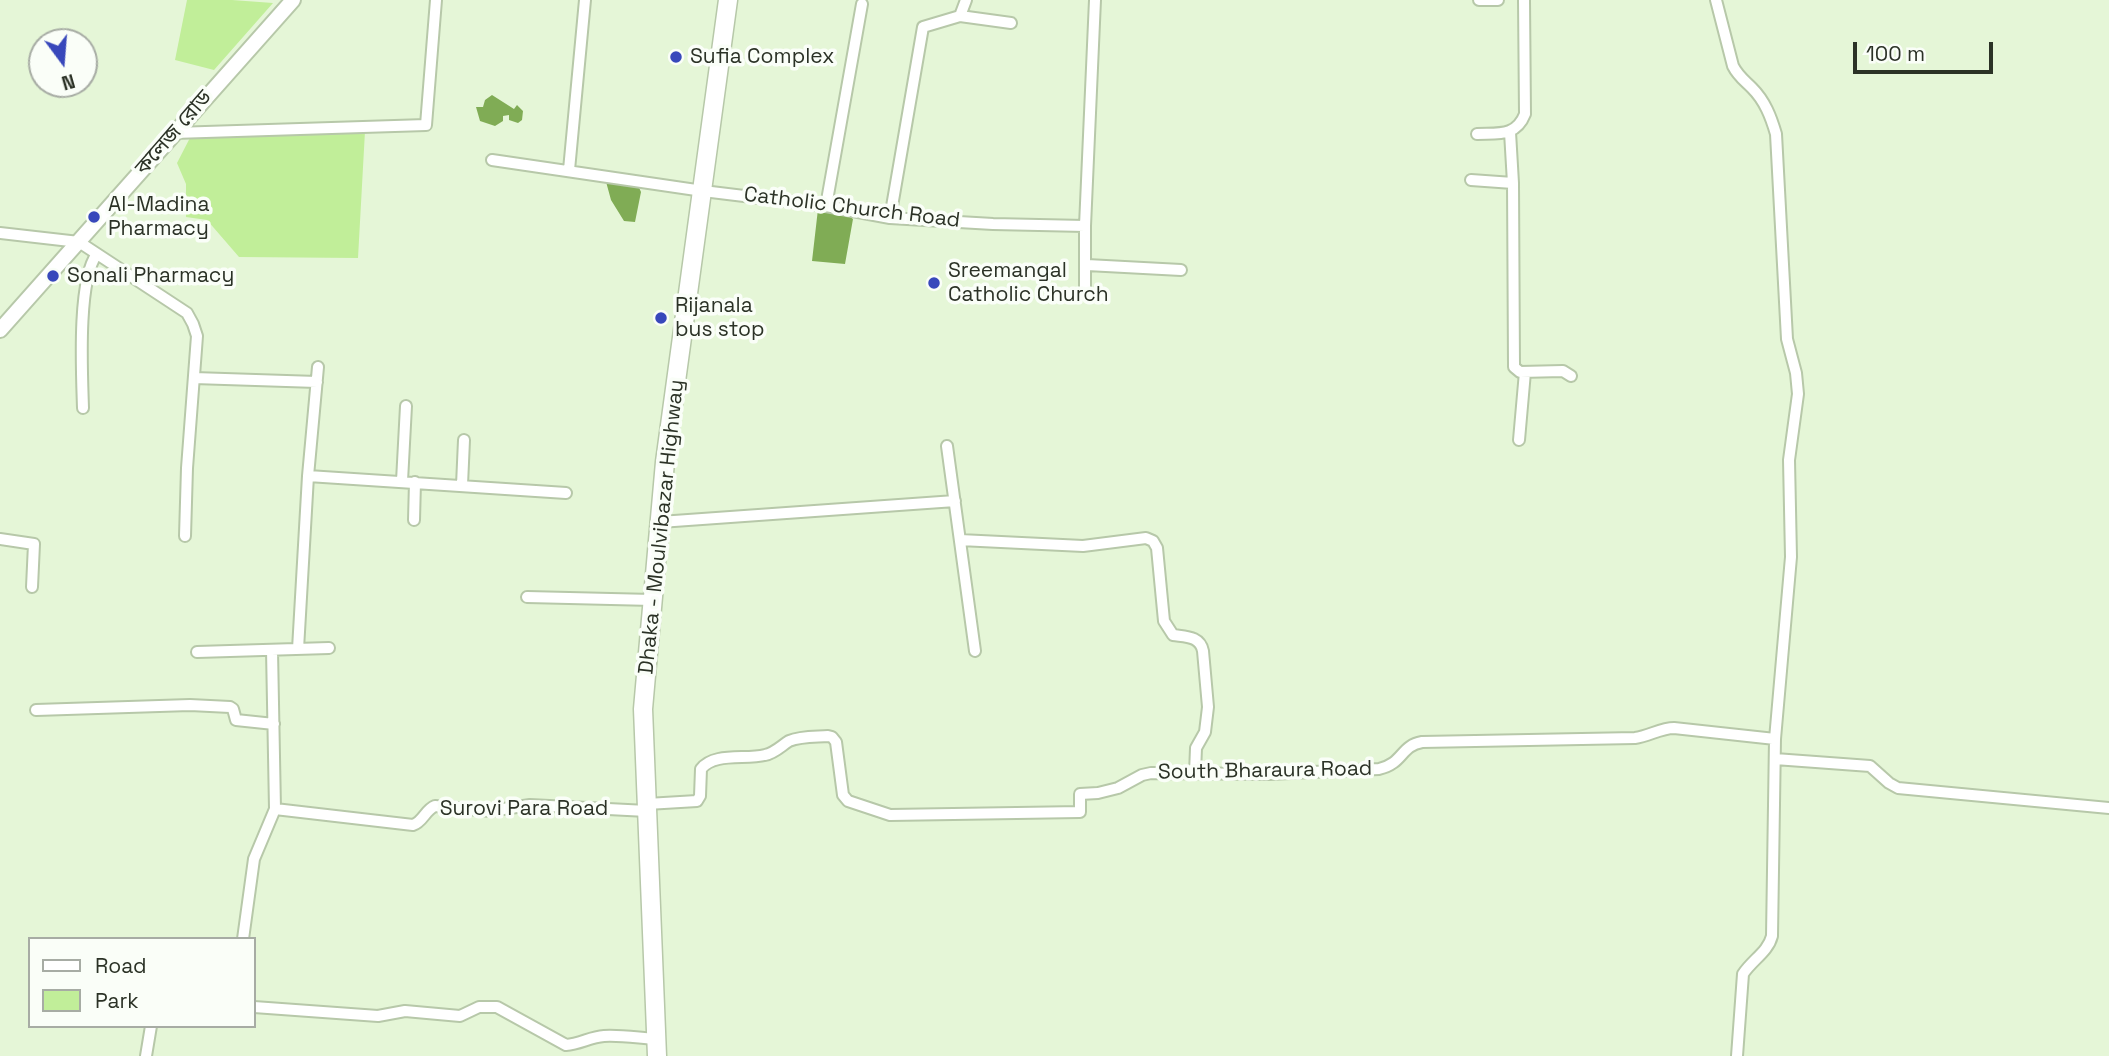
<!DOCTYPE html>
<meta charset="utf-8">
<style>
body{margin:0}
#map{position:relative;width:2109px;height:1056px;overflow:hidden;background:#e5f6d7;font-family:"Space Grotesk",sans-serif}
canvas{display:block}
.legend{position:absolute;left:28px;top:937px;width:228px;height:91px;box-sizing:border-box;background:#fafef8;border:2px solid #a7aca4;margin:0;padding:9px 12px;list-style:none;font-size:21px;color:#2b3226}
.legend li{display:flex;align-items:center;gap:14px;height:35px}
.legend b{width:35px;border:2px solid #a7aca4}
.north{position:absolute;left:28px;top:28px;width:70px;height:70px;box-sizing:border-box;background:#fafef8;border:2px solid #a7aca4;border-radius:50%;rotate:164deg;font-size:19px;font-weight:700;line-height:28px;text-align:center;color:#2b3226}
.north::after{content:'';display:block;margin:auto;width:24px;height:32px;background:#3848bb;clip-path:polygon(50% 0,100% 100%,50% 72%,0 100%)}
.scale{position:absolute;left:1853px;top:42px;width:140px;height:32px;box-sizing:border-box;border:4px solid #2b3226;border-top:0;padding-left:9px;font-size:21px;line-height:24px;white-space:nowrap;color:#2b3226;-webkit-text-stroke:5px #fafef8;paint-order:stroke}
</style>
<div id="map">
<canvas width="2109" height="1056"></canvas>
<ul class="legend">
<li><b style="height:9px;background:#fff"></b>Road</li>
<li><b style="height:19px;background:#c1ee99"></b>Park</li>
</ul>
<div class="north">N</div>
<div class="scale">100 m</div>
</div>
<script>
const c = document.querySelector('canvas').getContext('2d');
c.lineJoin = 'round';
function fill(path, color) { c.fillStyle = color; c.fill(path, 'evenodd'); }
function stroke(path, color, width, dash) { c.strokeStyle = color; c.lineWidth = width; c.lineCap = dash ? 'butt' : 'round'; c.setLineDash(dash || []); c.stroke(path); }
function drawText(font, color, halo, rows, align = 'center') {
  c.font = font + ' "Space Grotesk","Noto Sans Bengali",sans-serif'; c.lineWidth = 7; c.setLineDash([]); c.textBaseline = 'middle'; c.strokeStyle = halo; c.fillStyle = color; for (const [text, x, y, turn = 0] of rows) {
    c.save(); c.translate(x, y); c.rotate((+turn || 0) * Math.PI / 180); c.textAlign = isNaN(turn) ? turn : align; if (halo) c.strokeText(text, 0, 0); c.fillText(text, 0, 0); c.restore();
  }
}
fill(new Path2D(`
 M187,0H232L273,3L214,70L175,60Z
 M365,131L358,258L239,257L207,220L186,217V184L177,163L193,132Z`), '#c1ee99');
fill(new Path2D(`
 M492,95L514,109L517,105L523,111L522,120L518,123L509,120V115L503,116V121L495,126L480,121L476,107H483L485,100Z
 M605,178L637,183L641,192L635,222L624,221L611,200Z
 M818,209L844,212L853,219L845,264L812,261Z`), '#80ac55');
const minor = new Path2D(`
 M1479,0H1498
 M1716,0L1733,66C1738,76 1744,80 1752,88C1765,101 1771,117 1776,134L1787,339L1796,373L1798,394L1789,460L1791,557L1775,739L1772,936C1768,952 1752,960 1743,974L1737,1056
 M960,16L1011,23
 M1510,132L1513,183L1514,367L1520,372L1563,371L1571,376
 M174,133L426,125L436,0
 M1477,134C1498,133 1516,137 1525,114L1524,0
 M492,160L703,191L826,206L890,218L993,224L1085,226
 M569,170L585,0
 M1471,180L1513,183
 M826,206L862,4
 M890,218L923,27L960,16L966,0
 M0,233L79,242L187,313L193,324L197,336L187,468L185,536
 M1087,265L1181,270
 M1085,289V226L1095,0
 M194,378L317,382
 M83,408C82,374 77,280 97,254
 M1519,440L1525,372
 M947,446L975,651
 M308,476L566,493
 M402,481L406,406
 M462,485L464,440
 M414,520L415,482
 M660,522L955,501
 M0,539L34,544L32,587
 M960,540L1083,546L1146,538L1153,541L1157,548L1164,621L1173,635C1186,637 1200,636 1203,651L1208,707L1205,732L1196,748L1195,773
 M527,597L653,600
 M298,649L308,476L318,367
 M197,652L329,648
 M36,710L190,705L230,707L233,709L236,720L274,724
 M1775,759L1870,766L1889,783L1898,788L2109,808
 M647,804L697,801L700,796L701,769C714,752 745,760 765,755C775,753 781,746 789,741C801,736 816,737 828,736L832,737L836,742L843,795L848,801L890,815L1080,812V794L1098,793L1118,788L1142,775L1151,773L1269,774L1379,769C1404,763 1400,746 1422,742L1635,738C1649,736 1661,728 1674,728L1775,739
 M275,809L413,825C423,822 425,810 435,806L490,811L530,805L647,811
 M243,939L254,859L275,809L272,650
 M254,1007L378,1016L405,1011L460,1016L479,1007H497L566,1045C580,1044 590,1037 604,1036C621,1035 639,1038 656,1039
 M146,1056L151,1026`);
const secondary = new Path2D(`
 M0,330L293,0`);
const trunk = new Path2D(`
 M657,1056L643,709L665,462L728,0`);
stroke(minor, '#b7c8a9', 14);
stroke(secondary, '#b7c8a9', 18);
stroke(trunk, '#b7c8a9', 21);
stroke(minor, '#fff', 10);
stroke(secondary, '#fff', 14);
stroke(trunk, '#fff', 18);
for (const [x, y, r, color] of [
 [676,57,7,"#3848bb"],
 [94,217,7,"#3848bb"],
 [53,276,7,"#3848bb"],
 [934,283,7,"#3848bb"],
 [661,318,7,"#3848bb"]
]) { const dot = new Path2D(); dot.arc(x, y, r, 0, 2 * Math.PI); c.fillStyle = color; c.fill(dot); stroke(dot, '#fafef8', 2.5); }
drawText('21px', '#2b3226', '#fafef8', [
 ["Sufia Complex",690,57],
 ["Al-Madina",108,205],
 ["Pharmacy",108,229],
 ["Sreemangal",948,271],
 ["Catholic Church",948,295],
 ["Sonali Pharmacy",67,276],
 ["Rijanala",675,306],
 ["bus stop",675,330]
], 'left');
drawText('21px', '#2b3226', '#fafef8', [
 ["কলেজ রোড",174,133,-49],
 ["Catholic Church Road",852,208,7],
 ["Dhaka - Moulvibazar Highway",662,527,-84],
 ["South Bharaura Road",1265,771,-1],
 ["Surovi Para Road",524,809]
]);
</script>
